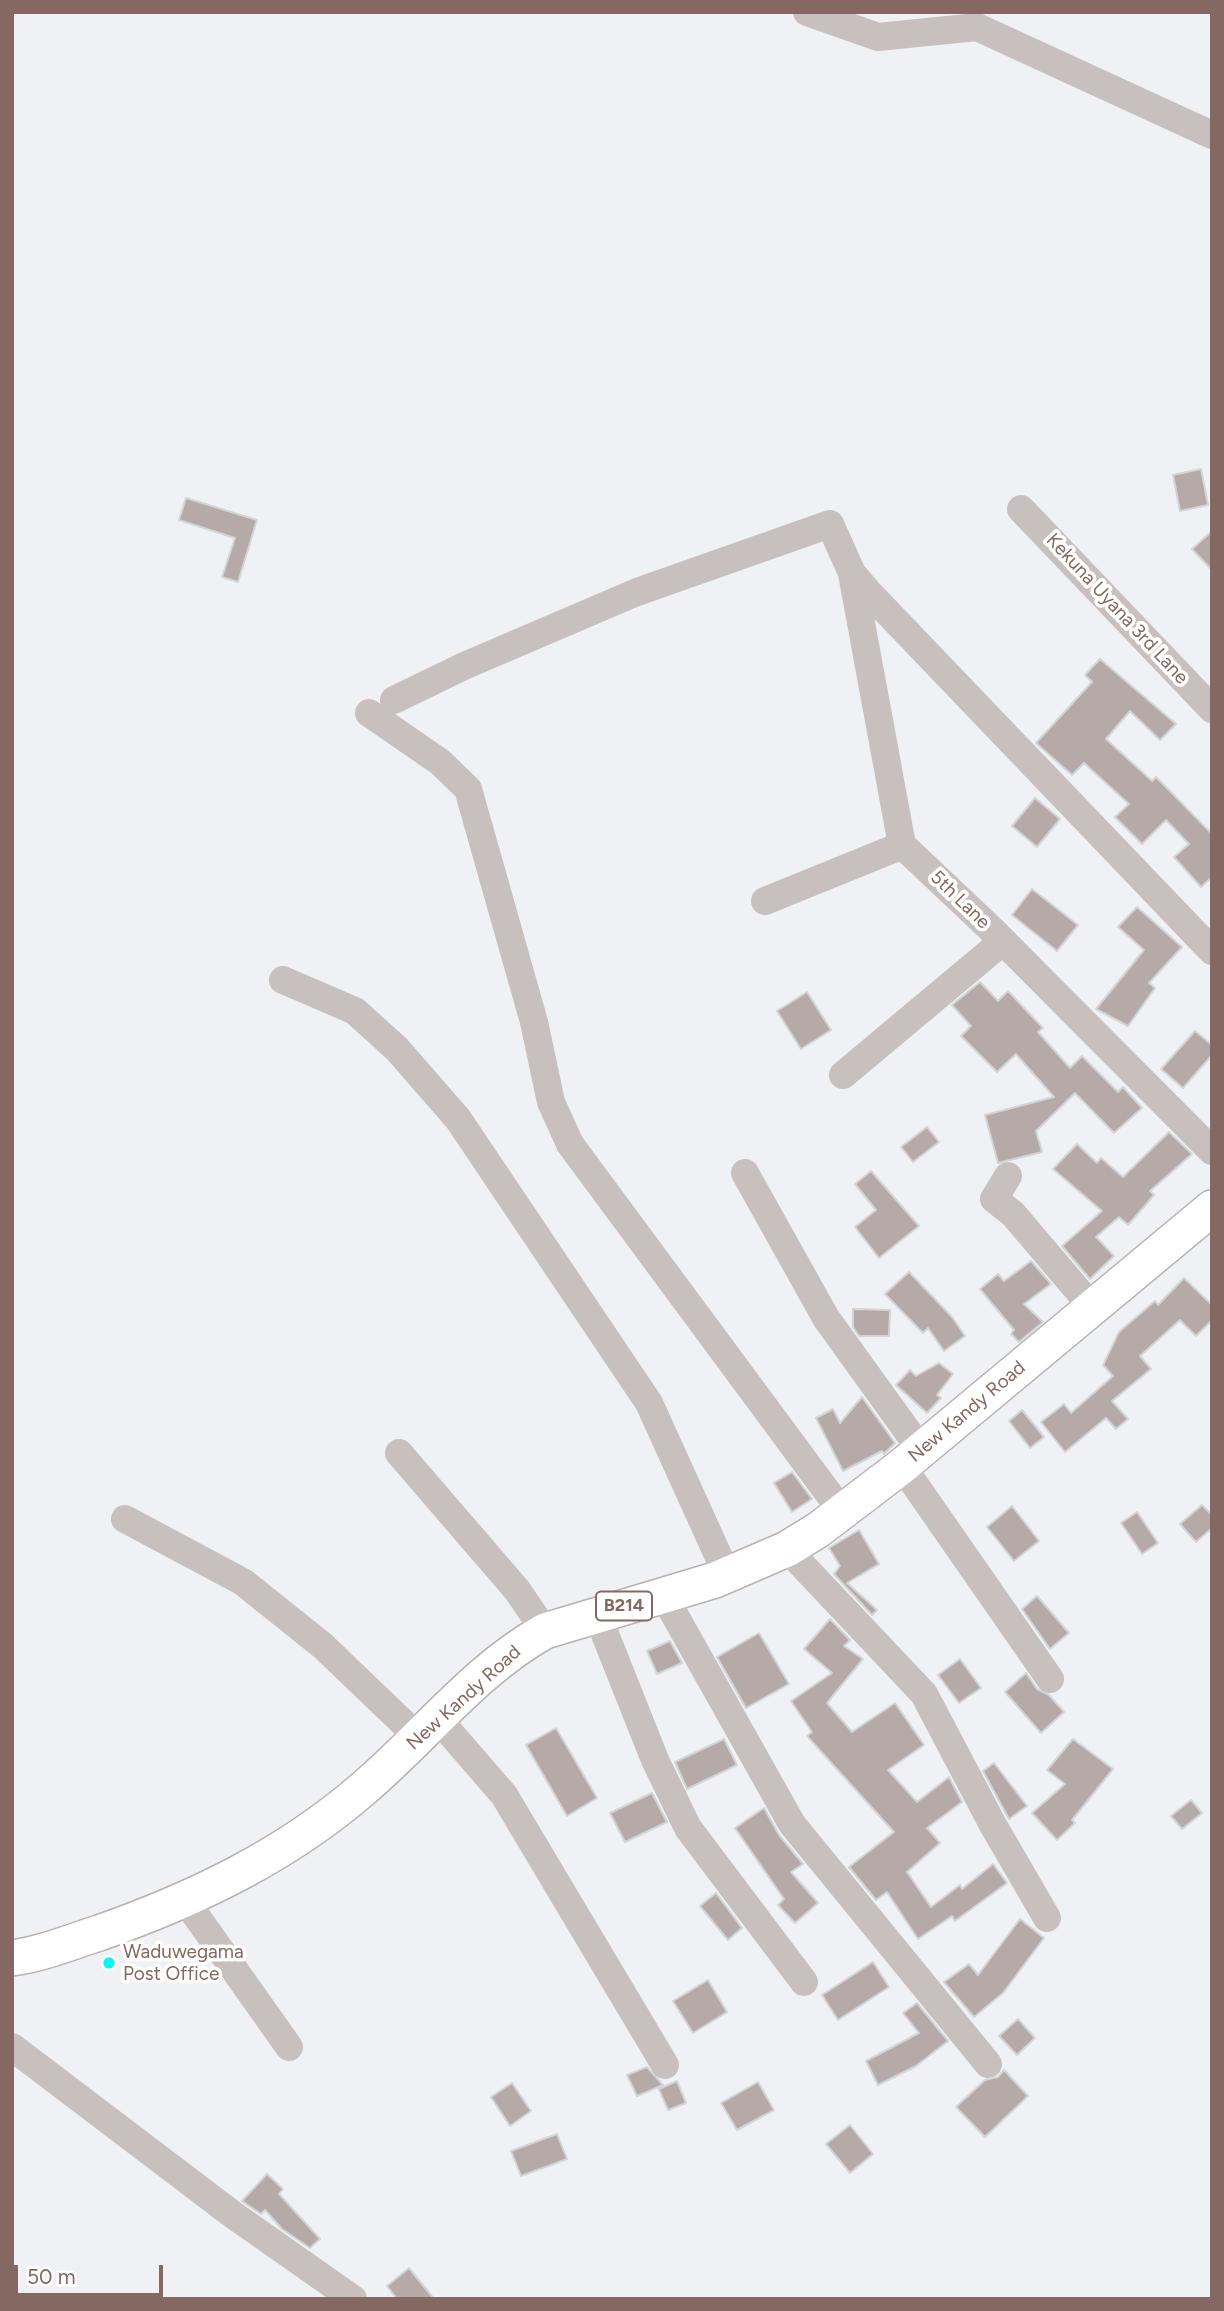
<!DOCTYPE html>
<style>
body{margin:0}
#map{position:relative;width:1224px;height:2311px;overflow:hidden;background:#f0f1f5;font-family:Figtree,sans-serif}
canvas{display:block}
.frame{position:absolute;inset:0;border:14px solid #846861;pointer-events:none}
.scale{position:absolute;left:14px;top:2265px;width:149px;height:32px;box-sizing:border-box;border:4px solid #846861;border-top:0;padding-left:9px;font-size:21px;line-height:24px;white-space:nowrap;color:#846861;-webkit-text-stroke:5px #fff;paint-order:stroke}
</style>
<div id="map">
<canvas width="1224" height="2311"></canvas>
<div class="frame"></div>
<div class="scale">50 m</div>
</div>
<script>
const c = document.querySelector('canvas').getContext('2d');
c.lineJoin = 'round';
function fill(path, color) { c.fillStyle = color; c.fill(path, 'evenodd'); }
function stroke(path, color, width, dash) { c.strokeStyle = color; c.lineWidth = width; c.lineCap = dash ? 'butt' : 'round'; c.setLineDash(dash || []); c.stroke(path); }
function drawText(font, color, halo, rows, align = 'center') {
  c.font = font + ' Figtree,sans-serif'; c.lineWidth = 7; c.setLineDash([]); c.textBaseline = 'middle'; c.strokeStyle = halo; c.fillStyle = color; for (const [text, x, y, turn = 0] of rows) {
    c.save(); c.translate(x, y); c.rotate((+turn || 0) * Math.PI / 180); c.textAlign = isNaN(turn) ? turn : align; if (halo) c.strokeText(text, 0, 0); c.fillText(text, 0, 0); c.restore();
  }
}
const building = new Path2D(`
 M1201,469L1208,505L1180,511L1173,475Z
 M186,498L257,520L238,582L222,577L235,538L179,520Z
 M1212,531V570L1192,549Z
 M1100,659L1176,724L1160,740L1130,711L1106,739L1152,781L1156,777L1212,834V877L1201,887L1174,857L1189,844L1166,820L1142,844L1115,817L1129,804L1084,763L1072,775L1036,743L1092,682L1085,675Z
 M1035,798L1060,819L1037,847L1012,826Z
 M1032,889L1078,925L1057,951L1012,915Z
 M1137,907L1182,947L1149,983L1155,988L1128,1026L1096,1009L1144,950L1118,927Z
 M980,982L998,1001L1008,991L1043,1028L1038,1032L1070,1068L1082,1056L1118,1092L1123,1087L1142,1108L1114,1133L1075,1093L1036,1131L1042,1152L998,1163L985,1115L1054,1097L1016,1054L997,1072L961,1036L971,1026L952,1005Z
 M807,992L831,1030L801,1049L777,1011Z
 M1195,1031L1212,1045V1055L1183,1088L1161,1069Z
 M927,1127L939,1142L913,1162L901,1147Z
 M1169,1132L1192,1154L1150,1191L1154,1195L1128,1225L1119,1217L1096,1237L1114,1256L1090,1279L1062,1246L1102,1211L1053,1169L1077,1144L1097,1163L1101,1158L1123,1177Z
 M871,1171L919,1226L879,1258L855,1227L876,1210L855,1184Z
 M1031,1261L1051,1284L1024,1304L1043,1322L1019,1342L1011,1334L1014,1330L980,1289L998,1274L1004,1281Z
 M909,1272L952,1317L965,1336L944,1351L928,1328L923,1333L885,1294Z
 M1184,1278L1212,1305V1320L1196,1336L1180,1320L1140,1356L1151,1369L1112,1401L1128,1419L1116,1429L1106,1418L1065,1452L1041,1422L1064,1404L1071,1413L1113,1376L1103,1365L1119,1332L1155,1301L1158,1305Z
 M853,1309L890,1310L889,1336H859L853,1327Z
 M939,1363L953,1374L937,1395L941,1398L927,1413L896,1385L910,1370L916,1376Z
 M862,1397L895,1443L884,1454L882,1451L843,1471L816,1418L833,1409L840,1423Z
 M1022,1410L1044,1437L1030,1448L1009,1421Z
 M792,1472L812,1499L792,1512L774,1483Z
 M1202,1505L1212,1515V1528L1196,1542L1180,1524Z
 M1012,1506L1039,1541L1014,1561L987,1527Z
 M1137,1512L1158,1543L1142,1554L1121,1523Z
 M859,1530L879,1564L847,1583L877,1610L872,1615L834,1574L840,1566L829,1548Z
 M1037,1596L1069,1633L1050,1649L1022,1609Z
 M830,1619L850,1640L844,1646L863,1659L827,1703L852,1732L895,1703L924,1745L888,1770L917,1802L949,1777L962,1802L927,1828L940,1843L907,1872L931,1907L960,1885L962,1889L993,1864L1007,1883L955,1921L952,1916L918,1939L887,1892L876,1900L849,1867L894,1832L807,1736L812,1732L791,1701L832,1673L804,1649Z
 M759,1633L789,1684L746,1708L717,1657Z
 M670,1641L682,1663L657,1674L647,1651Z
 M960,1659L981,1688L959,1703L938,1675Z
 M1026,1673L1037,1689L1049,1695L1064,1712L1041,1733L1005,1692Z
 M556,1728L597,1798L567,1816L526,1745Z
 M724,1739L737,1765L687,1789L675,1762Z
 M1073,1739L1113,1769L1072,1820L1075,1823L1057,1840L1032,1813L1065,1784L1047,1770Z
 M994,1763L1027,1806L1009,1819L983,1771Z
 M652,1793L667,1822L625,1842L610,1813Z
 M1191,1800L1202,1813L1182,1829L1171,1816Z
 M764,1808L779,1835L803,1864L791,1872L818,1903L795,1923L778,1905L784,1899L735,1828Z
 M716,1893L742,1928L728,1940L700,1906Z
 M1020,1919L1044,1938L1003,1993L974,2017L944,1982L969,1964L978,1975Z
 M873,1962L889,1987L838,2020L822,1995Z
 M708,1980L727,2012L693,2033L673,2001Z
 M917,2003L948,2041L916,2066L878,2085L866,2061L919,2033L903,2013Z
 M1018,2019L1035,2038L1017,2055L999,2036Z
 M647,2067L663,2085L637,2096L627,2075Z
 M1004,2070L1028,2096L985,2137L956,2107L985,2080L998,2077Z
 M677,2081L686,2103L668,2110L659,2089Z
 M758,2082L774,2110L737,2130L721,2103Z
 M512,2083L531,2111L510,2126L491,2097Z
 M850,2125L873,2154L850,2173L826,2144Z
 M557,2134L567,2159L521,2176L511,2151Z
 M267,2174L283,2189L279,2194L320,2239L310,2248L282,2229L265,2210L261,2214L242,2201Z
 M409,2268L434,2299H397L387,2286Z`);
fill(building, '#b6aaa8');
stroke(building, '#d3d4d6', 2);
const major = new Path2D(`
 M12,1958C42,1954 71,1942 99,1933C196,1899 287,1855 364,1788C424,1737 476,1669 545,1631L715,1580L787,1549L818,1530L902,1466L1212,1208`);
stroke(major, '#b9b1af', 38);
stroke(new Path2D(`
 M807,12L878,37L977,27L1212,135
 M1021,509L1212,709
 M852,574L902,845L991,929L1212,1151
 M394,700L464,666L637,592L830,524L852,573L870,594L1212,951
 M369,713L440,762L468,789L534,1022L551,1102L570,1144L843,1513
 M765,901L903,845
 M283,980L355,1011L397,1049L458,1119L649,1403L727,1575
 M843,1075L1002,942
 M745,1173L826,1318L921,1450
 M1008,1176L994,1199L1013,1214L1093,1308
 M399,1453L517,1590L545,1631
 M902,1466L1050,1679
 M125,1519L243,1582L323,1646L419,1738
 M787,1549L924,1694L993,1825L1047,1918
 M664,1596L792,1824L988,2064
 M597,1614L655,1760L688,1828L804,1982
 M439,1720L504,1795L665,2065
 M185,1900L289,2047
 M12,2047L232,2214L353,2299`), '#c7c0be', 28);
stroke(major, '#fff', 35);
for (const [x, y, r, color] of [
 [109,1963,7,"#14f1f1"]
]) { const dot = new Path2D(); dot.arc(x, y, r, 0, 2 * Math.PI); c.fillStyle = color; c.fill(dot); stroke(dot, '#fff', 2.5); }
for (const [x, y, w] of [
 [624,1606,56]
]) { const box = new Path2D(); box.roundRect(x - w / 2, y - 14.5, w, 29, 5); c.fillStyle = '#fff'; c.fill(box); stroke(box, '#846861', 2); }
drawText('bold 18px', '#846861', null, [
 ["B214",624,1606]
]);
drawText('19px', '#846861', '#fff', [
 ["Kekuna Uyana 3rd Lane",1117,609,47],
 ["5th Lane",960,900,44],
 ["New Kandy Road",967,1412,-40],
 ["New Kandy Road",464,1698,-42]
]);
drawText('19px', '#846861', '#fff', [
 ["Waduwegama",123,1952],
 ["Post Office",123,1974]
], 'left');
</script>
